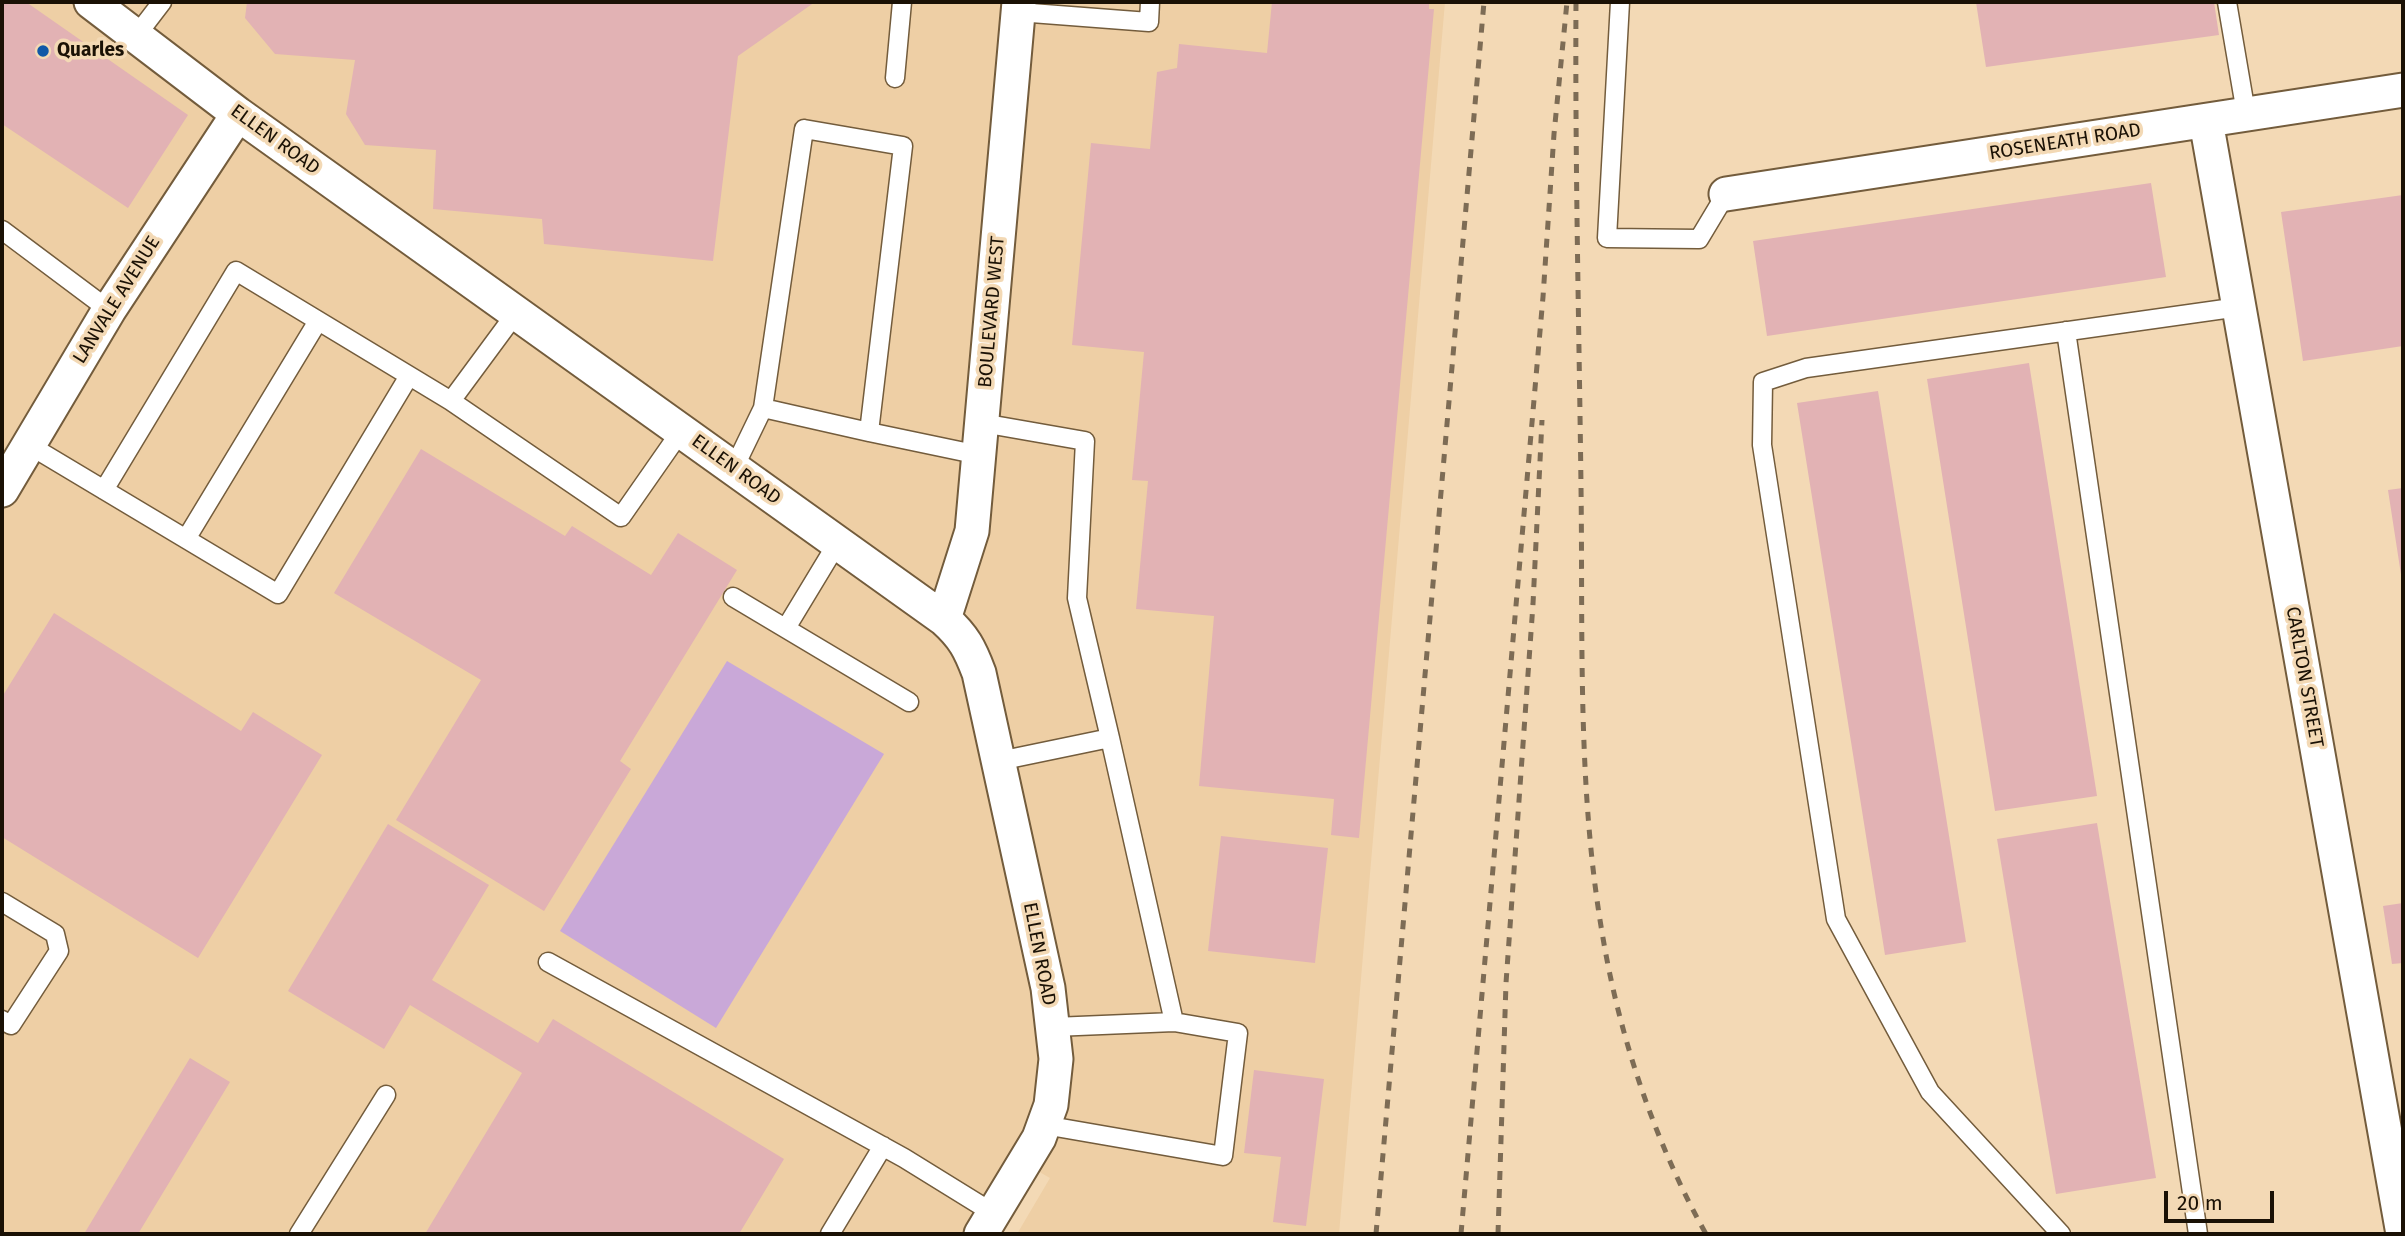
<!DOCTYPE html>
<style>
body{margin:0}
#map{position:relative;width:2405px;height:1236px;overflow:hidden;background:#f3d9b5;font-family:"Fira Sans",sans-serif}
canvas{display:block}
.frame{position:absolute;inset:0;border:4px solid #1a1105;pointer-events:none}
.scale{position:absolute;left:2164px;top:1191px;width:110px;height:32px;box-sizing:border-box;border:4px solid #1a1105;border-top:0;padding-left:9px;font-size:21px;line-height:24px;white-space:nowrap;color:#1a1105;-webkit-text-stroke:5px #f3d9b5;paint-order:stroke}
</style>
<div id="map">
<canvas width="2405" height="1236"></canvas>
<div class="frame"></div>
<div class="scale">20 m</div>
</div>
<script>
const c = document.querySelector('canvas').getContext('2d');
c.lineJoin = 'round';
function fill(path, color) { c.fillStyle = color; c.fill(path, 'evenodd'); }
function stroke(path, color, width, dash) { c.strokeStyle = color; c.lineWidth = width; c.lineCap = dash ? 'butt' : 'round'; c.setLineDash(dash || []); c.stroke(path); }
function drawText(font, color, halo, rows, align = 'center') {
  c.font = font + ' "Fira Sans",sans-serif'; c.lineWidth = 7; c.setLineDash([]); c.textBaseline = 'middle'; c.strokeStyle = halo; c.fillStyle = color; for (const [text, x, y, turn = 0] of rows) {
    c.save(); c.translate(x, y); c.rotate((+turn || 0) * Math.PI / 180); c.textAlign = isNaN(turn) ? turn : align; if (halo) c.strokeText(text, 0, 0); c.fillText(text, 0, 0); c.restore();
  }
}
fill(new Path2D(`
 M2,2H1445L1339,1234H1017L1050,1178L1008,1154L963,1234H2Z`), '#eecfa5');
fill(new Path2D(`
 M727,661L884,754L716,1028L560,931Z`), '#c9a8d8');
fill(new Path2D(`
 M2,2H26L188,115L128,208L2,124Z
 M247,2H815L738,56L713,261L544,244L542,219L433,209L436,150L365,145L346,114L355,60L275,54L245,18Z
 M1272,2H1429V9H1434L1359,838L1331,835L1334,799L1199,786L1214,616L1136,609L1148,481L1132,480L1144,352L1072,345L1091,143L1150,149L1157,72L1177,68L1179,44L1267,53Z
 M1976,2H2214L2219,35L1986,67Z
 M2151,183L2166,277L1767,336L1753,241Z
 M2403,195V346L2303,361L2281,212Z
 M2029,363L2097,796L1995,811L1927,379Z
 M1878,391L1966,942L1885,955L1797,403Z
 M421,449L565,536L572,526L651,575L678,533L737,570L620,761L631,769L544,911L396,820L481,680L334,593Z
 M2403,488V581H2402L2388,490Z
 M54,613L241,731L253,712L322,755L198,958L2,837V697Z
 M2097,823L2156,1178L2056,1194L1997,839Z
 M388,824L489,885L432,980L538,1043L553,1019L784,1159L739,1234H425L522,1073L410,1005L384,1049L288,991Z
 M1221,836L1328,848L1315,963L1208,951Z
 M2403,903V963L2392,964L2383,906Z
 M190,1058L230,1082L138,1234H84Z
 M1254,1070L1324,1079L1306,1226L1273,1222L1281,1157L1244,1153Z`), '#e2b2b4');
const lane = new Path2D(`
 M1620,2L1607,238L1699,239L1726,194
 M2227,2L2246,113
 M1018,12L1149,22L1150,2
 M136,36L162,2
 M895,78L902,2
 M2,230L109,310
 M516,313L451,401L621,517L681,431
 M2066,331L2198,1234
 M982,423L1085,441L1077,598L1110,738L999,761
 M869,432L979,455
 M29,445L278,594L409,376
 M734,468L763,408L804,129L903,146L869,432L763,408
 M104,490L236,271L451,401
 M186,539L318,321
 M733,597L909,702
 M786,628L838,542
 M2,902L55,934L59,951L11,1025L2,1020
 M548,962L904,1158L993,1213
 M1054,1027L1174,1022L1110,738
 M1044,1125L1223,1156L1238,1033L1174,1022
 M299,1234L386,1095
 M830,1234L883,1146
 M2061,1234L1930,1092L1836,919L1762,445L1763,382L1806,368L2239,307`);
const street = new Path2D(`
 M91,2L238,114L944,619C964,637 970,649 979,673L1048,988L1056,1059L1051,1105L1039,1138L981,1234
 M2206,121L2403,1234
 M1726,194L2403,90
 M2,490L109,310L238,114
 M944,619L972,531L1019,2`);
stroke(lane, '#735c3c', 21);
stroke(street, '#735c3c', 37);
stroke(lane, '#fff', 18);
stroke(street, '#fff', 33);
stroke(new Path2D(`
 M1576,2C1575,163 1579,325 1581,486C1583,636 1577,790 1603,938C1620,1039 1656,1145 1706,1234
 M1376,1234L1484,2
 M1461,1234L1543,297L1554,134L1567,2
 M1498,1234L1506,983L1533,604L1542,420`), '#7d6c55', 5, [9, 9]);
for (const [x, y, r, color] of [
 [43,51,7,"#1058a7"]
]) { const dot = new Path2D(); dot.arc(x, y, r, 0, 2 * Math.PI); c.fillStyle = color; c.fill(dot); stroke(dot, '#f3d9b5', 2.5); }
drawText('bold 19px', '#1a1105', '#f3d9b5', [
 ["Quarles",57,51]
], 'left');
drawText('19px', '#1a1105', '#f3d9b5', [
 ["ELLEN ROAD",275,140,36],
 ["ROSENEATH ROAD",2065,142,-9],
 ["LANVALE AVENUE",117,300,-58],
 ["BOULEVARD WEST",992,312,-85],
 ["ELLEN ROAD",736,470,36],
 ["CARLTON STREET",2304,677,80],
 ["ELLEN ROAD",1039,954,79]
]);
</script>
